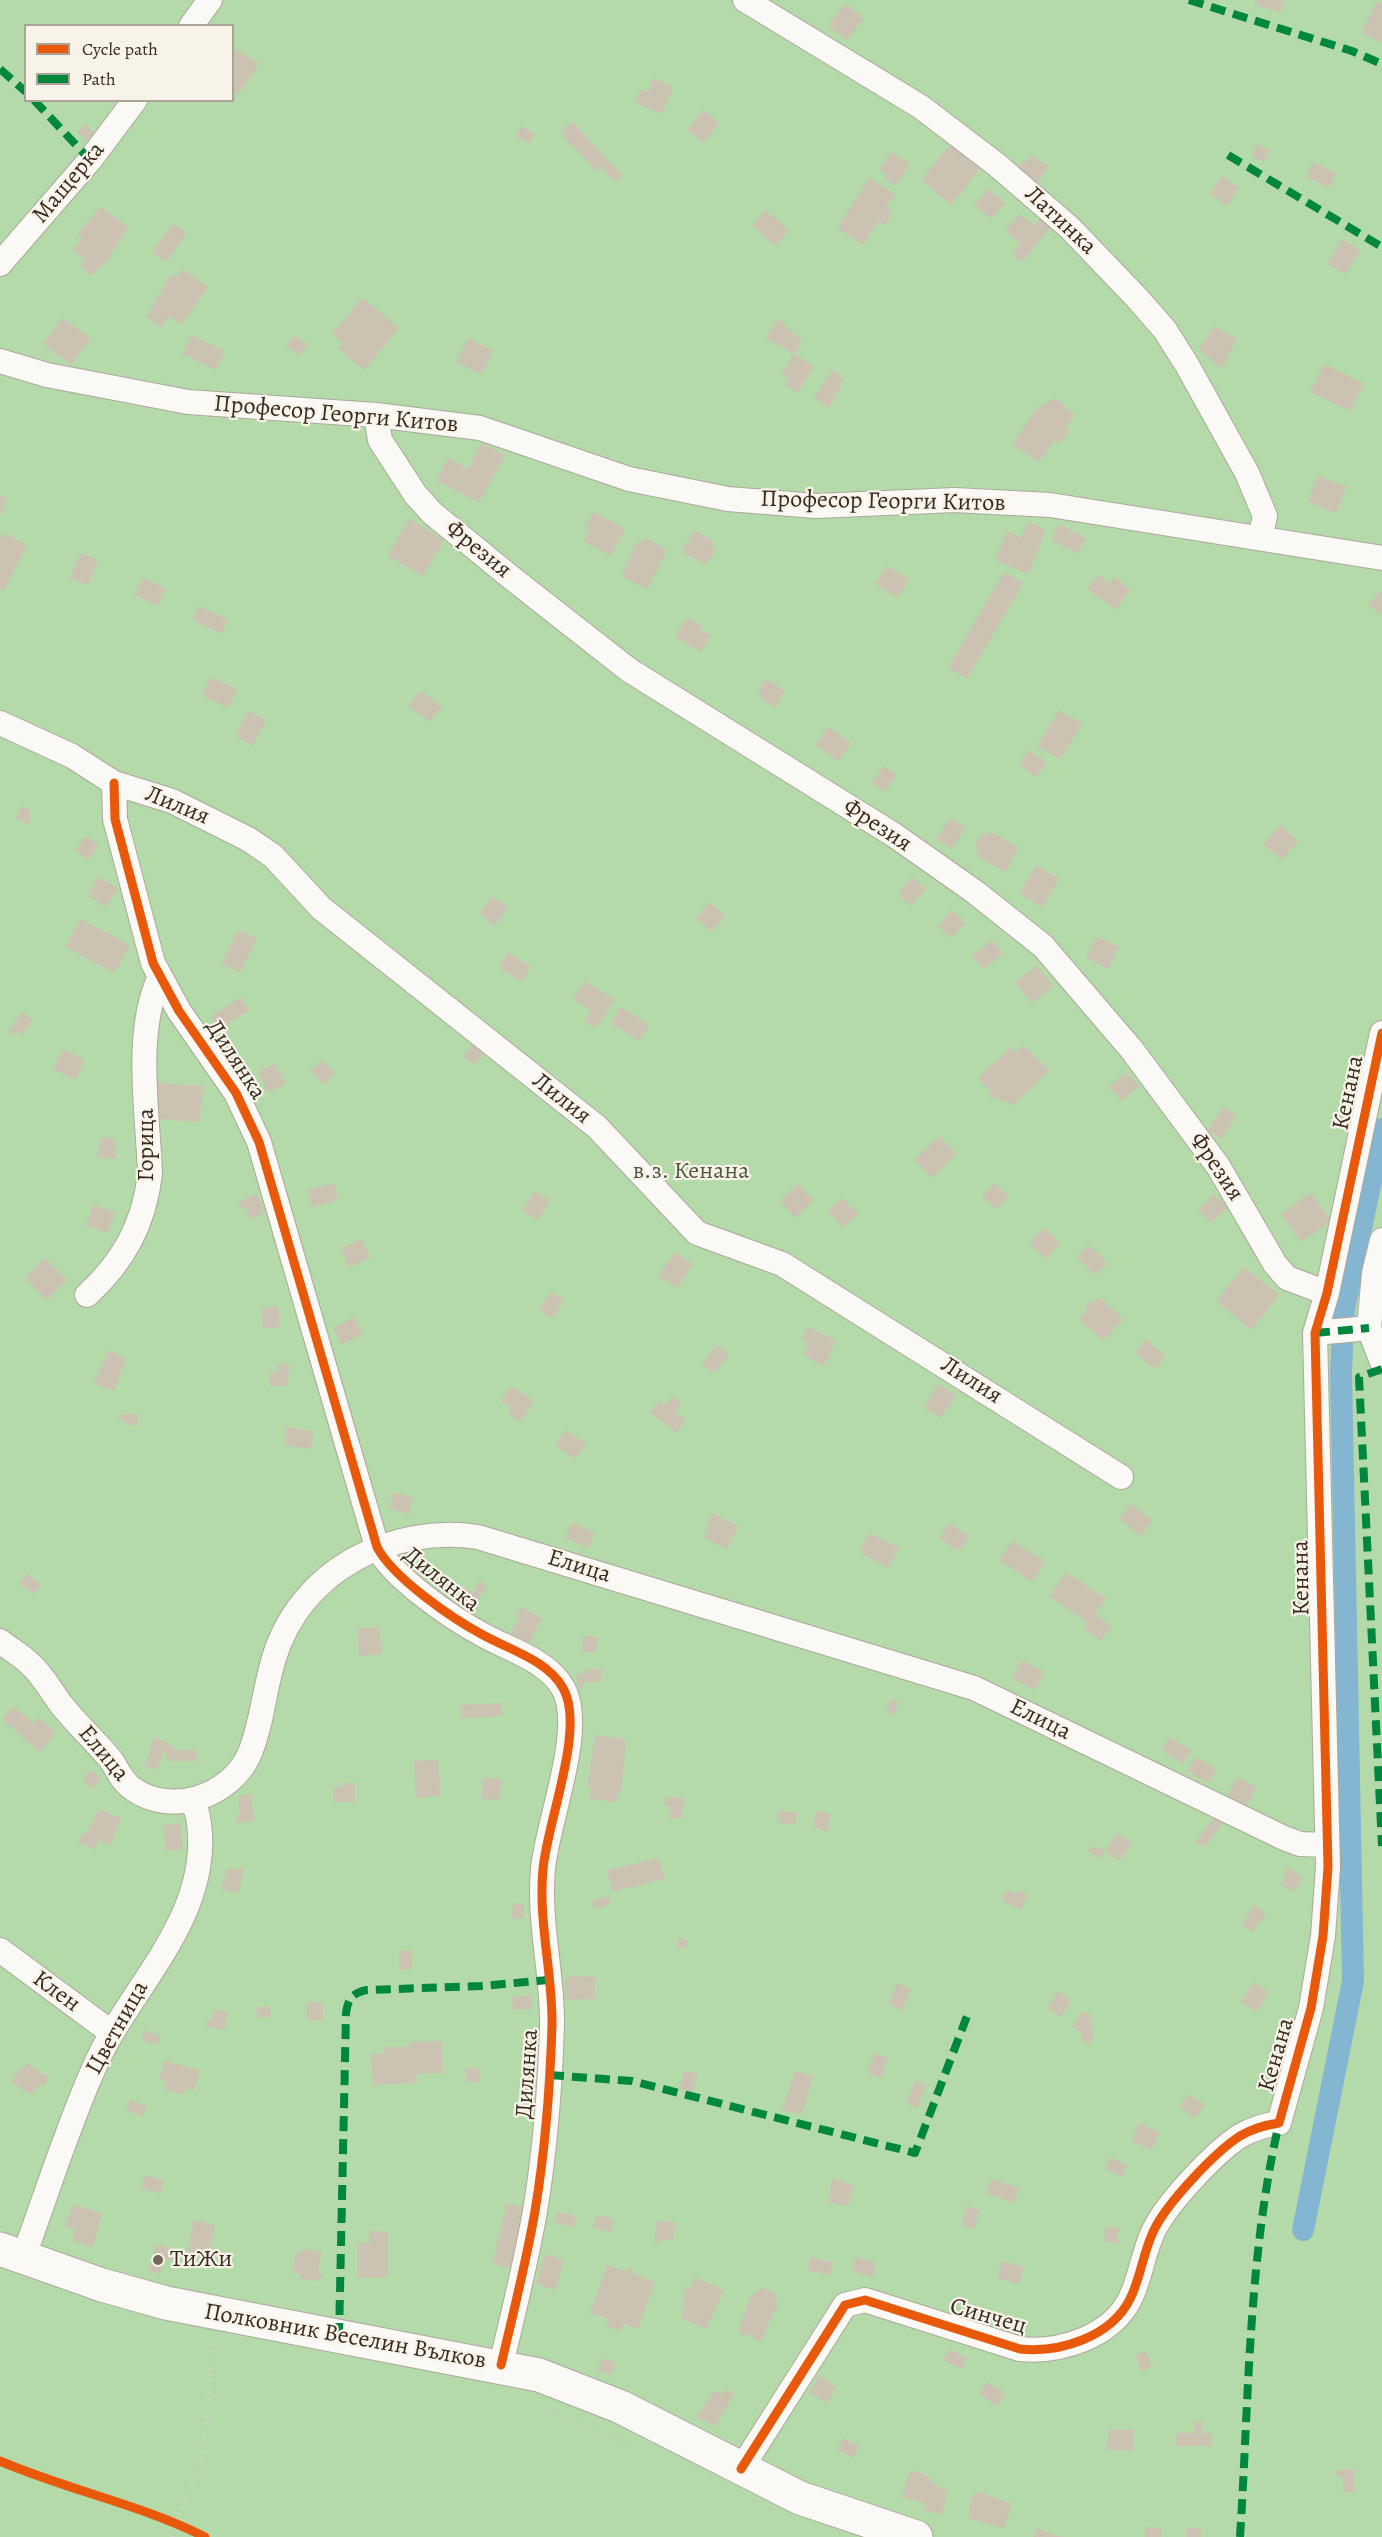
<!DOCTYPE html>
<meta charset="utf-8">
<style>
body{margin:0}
#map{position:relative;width:1382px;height:2537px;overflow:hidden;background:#dcd9c4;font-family:Alegreya,serif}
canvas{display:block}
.legend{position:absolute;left:24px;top:24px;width:210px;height:78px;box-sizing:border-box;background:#f7f3e8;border:2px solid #aca397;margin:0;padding:8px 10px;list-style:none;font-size:18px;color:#3b2a1e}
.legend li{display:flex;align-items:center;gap:12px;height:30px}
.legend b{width:30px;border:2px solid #aca397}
</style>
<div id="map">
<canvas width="1382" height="2537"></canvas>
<ul class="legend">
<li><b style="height:8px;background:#e8590c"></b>Cycle path</li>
<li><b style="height:8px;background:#00873e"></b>Path</li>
</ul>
</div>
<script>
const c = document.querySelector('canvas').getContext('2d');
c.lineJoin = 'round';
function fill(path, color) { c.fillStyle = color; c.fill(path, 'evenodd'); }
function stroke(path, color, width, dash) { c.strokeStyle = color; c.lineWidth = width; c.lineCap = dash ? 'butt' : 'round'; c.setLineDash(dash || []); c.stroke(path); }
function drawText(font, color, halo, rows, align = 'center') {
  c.font = font + ' Alegreya,serif'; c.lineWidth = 4.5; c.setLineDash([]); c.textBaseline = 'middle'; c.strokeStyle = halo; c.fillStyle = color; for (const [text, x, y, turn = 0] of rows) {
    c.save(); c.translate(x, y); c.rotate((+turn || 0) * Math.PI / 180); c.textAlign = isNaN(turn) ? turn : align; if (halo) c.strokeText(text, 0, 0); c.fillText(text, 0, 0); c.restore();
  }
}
fill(new Path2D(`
 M0,0H1382V2537H0ZM26,26H232V100H26Z`), '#b4daaa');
stroke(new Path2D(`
 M1303,2230L1353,1981L1341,1372L1344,1309L1382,1129`), '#85b6d1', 22);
fill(new Path2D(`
 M1256,0H1284L1281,12L1255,5Z
 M1377,1L1382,4V43L1361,33Z
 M845,4L864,18L847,40L828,26Z
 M237,50L259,64L239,94L232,90V55Z
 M653,78L673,87L662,114L635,103L641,89L648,92Z
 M703,110L719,123L703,143L687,130Z
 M572,122L622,175L615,182L601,167L596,171L560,133Z
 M85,124L94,133L87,141L77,132Z
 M521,126L535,134L529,143L515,136Z
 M1257,144L1270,150L1264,162L1251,156Z
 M950,145L980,169L951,205L921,180Z
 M891,152L910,164L896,186L884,178L886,175L879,170Z
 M1031,155L1049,166L1038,183L1017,170L1023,160L1027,162Z
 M1313,162L1336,173L1329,188L1306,177Z
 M1222,176L1239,188L1227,206L1210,194Z
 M869,178L895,194L886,208L892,212L885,225L878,221L863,245L837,228Z
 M988,189L1005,202L991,219L974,206Z
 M100,207L128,227L108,260L90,276L79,264L85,259L73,250L82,239L77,235Z
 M766,210L789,231L775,246L752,225Z
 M1019,214L1034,225L1041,217L1052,226L1022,262L1012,254L1020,244L1005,231Z
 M173,223L187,233L166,262L152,252Z
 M1342,239L1360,250L1345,274L1327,264Z
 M182,269L208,287L181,325L169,316L161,327L146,317L170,276H177Z
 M362,298L399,328L364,370L338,349L343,343L332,334Z
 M62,318L91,338L71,365L43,344Z
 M778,319L802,342L794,354L765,338Z
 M1214,326L1237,340L1221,369L1199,349Z
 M191,335L225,351L216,370L182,354Z
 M294,335L308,345L300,356L286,346Z
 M468,338L493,351L481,374L456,362Z
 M794,354L814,367L797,393L785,385L788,380L781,375Z
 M1324,364L1364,384L1350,411L1310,392Z
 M832,370L844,379L829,408L814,398Z
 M1055,398L1074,415L1065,428L1069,431L1060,444L1055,440L1039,462L1012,444L1037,408Z
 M481,443L505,455L479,503L436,480L448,458L468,469Z
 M1318,476L1347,487L1336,513L1308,502Z
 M0,495L8,499L0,515Z
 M593,512L625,529L610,556L583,541L589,530L585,528Z
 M409,519L444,540L423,576L387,556Z
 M1028,522L1046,530L1028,574L995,560L1007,531L1021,538Z
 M1059,524L1086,538L1078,554L1051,540Z
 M694,530L713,541L710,545L716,549L706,565L682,552Z
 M3,533L27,545L4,591L0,589V538Z
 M648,539L667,550L647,589L624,578L622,573L636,543Z
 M80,553L98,560L88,585L70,578Z
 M887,566L909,580L897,598L875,584Z
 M1004,572L1023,583L967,679L948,668Z
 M1098,575L1110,584L1114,577L1130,590L1115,610L1087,589Z
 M143,578L166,589L158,606L134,595Z
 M1380,591L1382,593V616L1368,605Z
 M199,606L228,620L221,634L192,620Z
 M687,617L702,626L700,629L711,636L701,652L675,637Z
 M210,677L237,689L229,708L202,696Z
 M765,679L785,691L775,708L760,699L762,695L757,693Z
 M420,691L442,707L430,722L408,706Z
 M1059,710L1082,724L1060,759L1037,746Z
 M248,711L266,720L252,746L235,736Z
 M828,727L851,743L838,761L815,745Z
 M1029,750L1047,763L1036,777L1019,764Z
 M884,766L897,775L884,792L871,783Z
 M21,806L30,810L29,824L16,819Z
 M950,818L966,828L952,849L936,839Z
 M1280,825L1298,841L1282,860L1263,844Z
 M990,831L1019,848L1005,872L975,855L979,848L975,845L982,833L988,836Z
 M85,836L98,844L89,860L75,851Z
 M1036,865L1059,879L1042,907L1019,894Z
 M98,877L118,888L106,907L88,896Z
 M912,877L926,889L911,906L898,894Z
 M492,896L508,908L495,926L479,914Z
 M709,902L725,915L712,932L696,919Z
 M951,910L965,922L952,938L938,927Z
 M80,919L130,945L114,973L65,947Z
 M238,930L257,939L240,973L221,963Z
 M1097,937L1119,947L1108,969L1086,958Z
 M992,940L1003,954L983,969L972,956Z
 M508,952L530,967L521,982L499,967Z
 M1037,965L1053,987L1031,1003L1015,982Z
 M585,981L615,1000L596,1028L584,1021L591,1011L573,999Z
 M240,997L249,1010L220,1030L211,1017Z
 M621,1007L649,1025L639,1041L611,1023Z
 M22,1012L33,1019L22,1035L16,1031L13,1036L8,1032Z
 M473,1044L484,1053L474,1065L463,1056Z
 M1023,1045L1049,1071L1012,1106L1006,1100L1003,1103L996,1096L992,1100L989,1096L992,1093L978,1078L1011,1047L1015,1052Z
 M63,1049L85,1060L76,1080L53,1069Z
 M322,1060L335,1073L323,1085L310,1071Z
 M275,1063L286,1084L268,1093L258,1072Z
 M1126,1072L1139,1086L1122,1101L1109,1087Z
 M156,1083L204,1086L199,1122L159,1119Z
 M1223,1107L1236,1116L1221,1139L1208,1131Z
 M939,1136L956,1154L932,1178L914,1160Z
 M101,1137L116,1139L115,1159L97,1157Z
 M334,1183L338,1200L312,1207L307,1190Z
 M995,1183L1009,1197L996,1209L982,1195Z
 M798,1184L813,1200L795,1218L780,1201Z
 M535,1191L550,1200L538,1220L522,1211Z
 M1311,1193L1331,1221L1301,1242L1281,1214Z
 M257,1194L265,1213L250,1219L245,1207L241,1209L238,1202Z
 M1214,1194L1227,1207L1211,1223L1198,1210Z
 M842,1198L858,1214L843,1228L828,1211Z
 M93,1205L115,1212L107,1233L86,1225Z
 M1044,1228L1060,1243L1045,1259L1029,1243Z
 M362,1239L370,1258L349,1267L341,1248Z
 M1088,1245L1107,1263L1095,1275L1077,1257Z
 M675,1252L693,1264L677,1288L658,1276Z
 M44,1258L67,1280L47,1300L25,1278Z
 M1244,1267L1279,1295L1251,1330L1216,1301Z
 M551,1292L564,1300L552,1318L539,1310Z
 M1099,1297L1123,1319L1103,1341L1079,1319L1088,1309L1085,1306L1089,1301L1092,1304Z
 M278,1306L280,1327L263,1328L261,1308Z
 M354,1317L363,1334L341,1345L333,1328Z
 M808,1327L836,1341L824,1366L803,1355L809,1343L802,1340Z
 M1146,1339L1165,1356L1155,1369L1135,1353Z
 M716,1345L729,1354L715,1373L702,1364Z
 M109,1350L126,1359L114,1391L93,1383Z
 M277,1364L289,1365L288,1386H270V1372L277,1373Z
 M938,1384L956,1395L941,1418L924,1408Z
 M511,1386L534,1401L520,1422L508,1414L511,1408L501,1401Z
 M672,1396L681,1403L675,1412L686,1420L677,1433L650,1413L660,1400L665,1405Z
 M137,1413L138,1425H126L125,1421H119V1415Z
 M286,1427L313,1431L311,1449L284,1445Z
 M566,1430L586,1444L575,1459L555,1445Z
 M393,1492L413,1497L409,1514L389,1509Z
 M1131,1504L1152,1520L1141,1536L1119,1519Z
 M712,1513L738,1526L727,1549L704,1538L710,1526L706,1524Z
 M572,1523L595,1532L588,1548L565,1538Z
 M949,1523L969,1536L959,1551L939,1538Z
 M869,1533L899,1548L888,1568L859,1552Z
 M1012,1541L1045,1561L1032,1582L999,1560Z
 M1066,1572L1106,1599L1095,1614L1112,1626L1101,1641L1083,1628L1087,1622L1049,1596Z
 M27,1573L41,1585L33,1594L19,1583Z
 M479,1581L487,1586L474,1607L459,1597L465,1588L473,1593Z
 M520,1607L542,1618L527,1647L509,1637L520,1616L516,1614Z
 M379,1627L382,1654L359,1656L357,1629Z
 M583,1636L597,1637L596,1653L582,1652Z
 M1022,1660L1044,1672L1035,1690L1012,1679Z
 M586,1669H601V1682H584L583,1688H579L576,1674L586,1673Z
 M891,1699L899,1702L894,1715L886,1711Z
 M502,1703V1716L461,1718L460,1705Z
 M13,1707L34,1723L39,1718L56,1733L40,1752L5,1722L3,1718Z
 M595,1735L626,1739L621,1793L618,1792L616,1803L589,1798L591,1788L587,1787Z
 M154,1737L173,1746L172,1750H196L197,1761H167L166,1753L163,1752L157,1770L145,1766Z
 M1170,1737L1191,1750L1182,1764L1162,1751Z
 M1195,1757L1216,1769L1208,1783L1187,1771Z
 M438,1760L440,1796L416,1798L414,1761Z
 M90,1770L101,1778L93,1789L83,1781Z
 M1238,1777L1257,1788L1246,1807L1227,1795Z
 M483,1778L502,1779L499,1800L481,1799Z
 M342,1783H355V1802H333V1788H342Z
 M251,1794L254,1821L237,1823L236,1815L240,1814L238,1796Z
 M667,1796L685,1799L681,1819L668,1818L670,1806L664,1805Z
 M99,1809L121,1819L110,1845L99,1840L95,1850L78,1842L83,1832L86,1834Z
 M779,1810L797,1813L795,1825L777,1822Z
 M816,1811L831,1814L828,1832L813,1827Z
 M1213,1818L1223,1823L1205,1847L1195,1843Z
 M180,1823L183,1849L165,1851L164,1825Z
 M1117,1833L1132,1844L1119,1861L1105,1851Z
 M1091,1846L1105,1851L1100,1859L1088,1851Z
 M659,1858L664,1879L612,1892L607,1870Z
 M239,1867L244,1868L238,1893L221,1889L227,1868L238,1870Z
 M1288,1867L1303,1877L1294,1892L1280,1884Z
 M1007,1890L1016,1894L1018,1890L1028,1895L1020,1910L1001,1900Z
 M609,1897L611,1904L594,1909L592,1900Z
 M513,1903L524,1904L523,1919L512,1918Z
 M1254,1905L1266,1913L1253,1932L1241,1925Z
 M679,1937L688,1941L685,1949L676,1946Z
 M411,1950L412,1969L399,1970V1951Z
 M576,1976L595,1977V1999L565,2000V1978Z
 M1254,1982L1269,1992L1257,2012L1241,2002Z
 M897,1983L911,1989L902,2011L888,2004Z
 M1058,1991L1071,2000L1061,2017L1047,2008Z
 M531,1995L532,2009L513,2010L512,1997Z
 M307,2002H323V2020L307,2021Z
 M269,2006L271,2016L258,2018L256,2008Z
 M214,2010L228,2012L225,2030L206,2026L207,2020L211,2021Z
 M1085,2012L1090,2015L1094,2036L1089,2045L1080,2038L1083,2034L1072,2027L1081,2013Z
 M144,2030L160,2036L157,2045L141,2040Z
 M442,2041L443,2073L416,2074L417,2083L373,2085L371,2054L384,2053V2047H410V2042Z
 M875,2053L888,2058L881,2078L867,2072Z
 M164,2061L200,2070L194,2091L185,2088L183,2095L165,2089L167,2082L159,2080Z
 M27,2063L49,2078L44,2086L40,2083L32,2095L11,2082L20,2068L23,2070Z
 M466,2068L480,2069V2082H466Z
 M684,2071L697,2074L693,2093L679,2089Z
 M795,2071L813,2076L802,2114L782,2110Z
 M915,2081L926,2085L918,2108L906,2104Z
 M1189,2094L1205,2105L1195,2118L1179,2107Z
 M130,2100L147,2106L143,2116L126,2110Z
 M1139,2123L1160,2132L1152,2150L1131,2141Z
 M1110,2157L1127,2165L1122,2177L1105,2169Z
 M145,2175L164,2181L160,2194L141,2188Z
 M832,2179L854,2185L848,2206L828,2202Z
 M991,2179L1019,2188L1014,2203L986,2193Z
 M507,2203L530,2209L515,2269L492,2264Z
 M73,2205L102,2213L93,2247L72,2241L75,2228L64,2226Z
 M967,2206L980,2210L974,2229L961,2225Z
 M557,2212L576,2216L574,2227L555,2223Z
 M596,2215L614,2219L611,2232L593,2228Z
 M194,2220L215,2225L209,2253L187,2252Z
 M657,2220L676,2223L673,2241L660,2239V2243L654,2242Z
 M1106,2227L1119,2228L1117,2244L1104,2242Z
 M369,2231L388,2232V2277L357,2278V2243H369Z
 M156,2244L175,2249L172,2260L165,2259L160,2274L148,2271Z
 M303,2249L321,2252L318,2271L322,2276L319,2281L299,2279L300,2273H292L295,2255Z
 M545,2254L564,2260L555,2290L536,2284Z
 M810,2257L833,2262L830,2275L807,2270Z
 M856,2257L876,2263L872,2277L852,2271Z
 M1001,2261L1024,2267L1019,2284L997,2278Z
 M607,2265L625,2271L626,2269H632L633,2274L655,2282L638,2329L624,2324L621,2331L606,2326L609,2319L590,2313Z
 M695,2277L724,2290L706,2329L681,2318L685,2300L682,2298L687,2286L691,2288Z
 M762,2288L774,2293L778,2303L762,2340L758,2342L753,2340V2334L742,2336L738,2330L751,2296Z
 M949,2349L967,2358L962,2369L943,2360Z
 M1146,2351L1152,2367L1141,2371L1135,2355Z
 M602,2358L616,2363L611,2375L597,2371Z
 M819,2376L836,2387L827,2403L809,2393Z
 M987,2382L1005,2393L997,2406L979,2394Z
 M725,2389L734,2394L715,2426L697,2417L714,2391L722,2394Z
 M1195,2422H1203L1202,2433H1212V2446H1176V2433H1194Z
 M1109,2429L1134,2430V2451L1106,2450Z
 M843,2438L859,2447L853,2458L837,2450Z
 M1354,2469L1355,2492H1343V2477H1336V2470Z
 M916,2471L928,2477L937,2487L948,2490L942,2515L924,2510L925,2503L902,2497L909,2473Z
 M979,2492L1012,2504L1004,2528L968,2519L972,2496Z
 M1145,2527L1162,2528L1161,2537H1145Z
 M1038,2528L1051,2534L1064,2537H1033Z
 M1186,2528H1201V2537H1186Z`), '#ccc2b2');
const street = new Path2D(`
 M745,0L921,107L997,165L1070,228L1137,298L1165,330L1187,365L1247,473L1265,516L1260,538
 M191,26L210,0
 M0,264L90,160L135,100
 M0,361L47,375L188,402L376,415L480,428L629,479L728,499L816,506L955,500L1050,505L1382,558
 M376,415L380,440L415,494L432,513L513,579L629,670L894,835L975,892L1043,946L1132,1050L1218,1166L1275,1264L1287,1278L1327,1293
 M0,723L72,756L114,783L172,801L248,839L273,856L321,908L597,1127L697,1233L782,1264L1121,1477
 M114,783L115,819L153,963L179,1011L236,1093L259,1142L377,1547C393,1578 453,1619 483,1635C510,1650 547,1660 563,1688C586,1728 547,1822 543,1869C538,1923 553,1974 552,2026C550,2088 545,2151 535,2211C526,2263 513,2314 501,2365
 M1382,1240L1374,1273L1369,1328L1382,1362
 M87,1295C124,1261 144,1224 150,1174C148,1114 134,1034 159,979
 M1315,1333L1369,1328
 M0,1641C10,1649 21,1655 29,1663C42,1674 50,1689 60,1703C75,1723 95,1740 111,1760C118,1770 122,1782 133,1789C171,1816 230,1797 249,1755C262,1725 264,1690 274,1658C300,1571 391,1524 478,1537L974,1688L1284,1838L1300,1844L1327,1845
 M0,1950L112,2033
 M23,2258C46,2196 66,2131 93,2070C126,1992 205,1925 200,1834C199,1821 198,1810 191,1800
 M741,2469L845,2305L865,2300L1020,2349C1060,2353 1111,2337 1130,2299C1141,2277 1143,2252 1154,2230C1167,2203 1215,2152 1240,2136C1252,2129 1265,2125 1279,2123L1311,2008L1323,1936L1328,1867L1315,1333L1327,1293L1382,1033`);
const secondary = new Path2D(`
 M0,2249L102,2285L166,2303L539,2375L621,2407L800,2498L916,2537`);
stroke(street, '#aca89a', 26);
stroke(secondary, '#aca89a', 35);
stroke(new Path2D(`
 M545,2409L632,2445
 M171,2537L204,2452L213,2339`), '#d0cec8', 4, [1.5, 4.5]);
stroke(street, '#faf9f6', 24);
stroke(secondary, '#faf9f6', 33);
stroke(new Path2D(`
 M1189,0L1352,51L1382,64
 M0,69L26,92
 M34,100L90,160
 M1228,155L1382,247
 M1315,1333L1369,1328
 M1382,1369L1359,1377L1382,1846
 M549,2075L632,2081L915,2153L969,2011
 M339,2338L346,2013C348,1999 352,1993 367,1990L481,1986L549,1980
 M1240,2537C1249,2399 1248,2258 1279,2123`), '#00873e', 8, [15, 8]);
stroke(new Path2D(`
 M114,783L115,819L153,963L179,1011L236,1093L259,1142L377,1547C393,1578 453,1619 483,1635C510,1650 547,1660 563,1688C586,1728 547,1822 543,1869C538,1923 553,1974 552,2026C550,2088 545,2151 535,2211C526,2263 513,2314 501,2365
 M0,2461C67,2490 140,2504 205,2537
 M741,2469L845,2305L865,2300L1020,2349C1060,2353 1111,2337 1130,2299C1141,2277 1143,2252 1154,2230C1167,2203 1215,2152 1240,2136C1252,2129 1265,2125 1279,2123L1311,2008L1323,1936L1328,1867L1315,1333L1327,1293L1382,1033`), '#e8590c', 9);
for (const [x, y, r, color] of [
 [158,2260,6,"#736758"]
]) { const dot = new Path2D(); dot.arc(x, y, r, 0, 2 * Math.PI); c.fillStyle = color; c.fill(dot); stroke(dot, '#f7f3e8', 2); }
drawText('24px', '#3b2a1e', '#f7f3e8', [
 ["Мащерка",69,183,-50],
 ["Латинка",1060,221,43],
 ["Професор Георги Китов",336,415,5],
 ["Професор Георги Китов",883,502,1],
 ["Фрезия",478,550,39],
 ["Лилия",177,806,22],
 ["Фрезия",877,826,33],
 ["Дилянка",235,1060,57],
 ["Кенана",1349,1093,-78],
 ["Лилия",561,1099,38],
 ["Горица",147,1145,-90],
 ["Фрезия",1216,1167,56],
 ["Лилия",971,1381,32],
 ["Елица",579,1567,17],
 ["Кенана",1302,1578,-91],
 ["Дилянка",441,1580,38],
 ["Елица",1040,1720,26],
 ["Елица",103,1754,50],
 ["Клен",56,1992,36],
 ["Цветница",118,2028,-61],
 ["Кенана",1277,2055,-74],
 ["Дилянка",528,2074,-86],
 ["Синчец",988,2317,16],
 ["Полковник Веселин Вълков",345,2337,10]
]);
drawText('24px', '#51563c', '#f7f3e8', [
 ["в.з. Кенана",691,1172]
]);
drawText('24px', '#3b2a1e', '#f7f3e8', [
 ["ТиЖи",170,2260]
], 'left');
</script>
